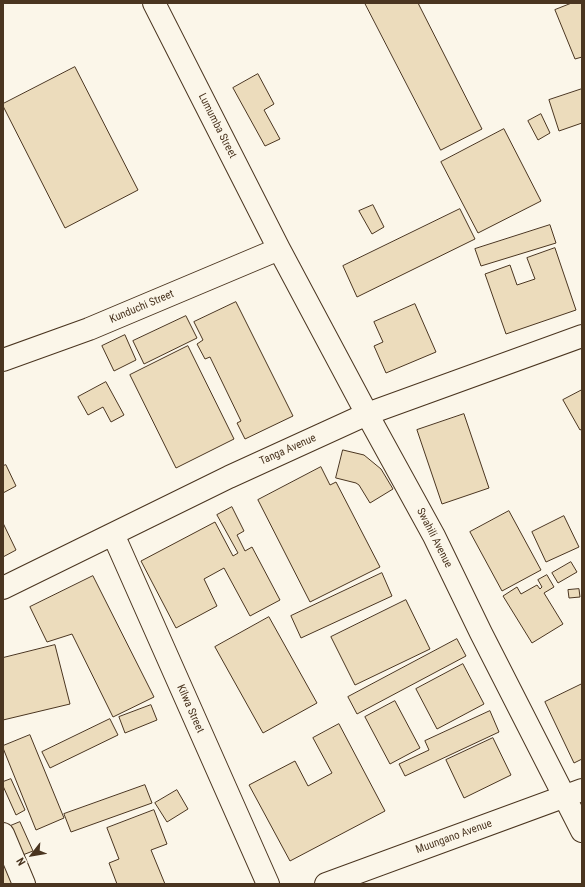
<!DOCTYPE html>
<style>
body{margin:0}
#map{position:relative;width:585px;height:887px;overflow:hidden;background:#fbf6e9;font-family:"Roboto Condensed",sans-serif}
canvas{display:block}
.frame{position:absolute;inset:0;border:4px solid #4a3520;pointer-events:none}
.north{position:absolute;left:12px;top:835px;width:40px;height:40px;-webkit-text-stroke:3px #fbf6e9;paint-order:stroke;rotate:239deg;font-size:11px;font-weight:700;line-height:16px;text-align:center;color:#4a3520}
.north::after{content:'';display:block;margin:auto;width:14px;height:18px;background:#4a3520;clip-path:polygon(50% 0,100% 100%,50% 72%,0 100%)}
</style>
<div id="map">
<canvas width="585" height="887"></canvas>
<div class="frame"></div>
<div class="north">N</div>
</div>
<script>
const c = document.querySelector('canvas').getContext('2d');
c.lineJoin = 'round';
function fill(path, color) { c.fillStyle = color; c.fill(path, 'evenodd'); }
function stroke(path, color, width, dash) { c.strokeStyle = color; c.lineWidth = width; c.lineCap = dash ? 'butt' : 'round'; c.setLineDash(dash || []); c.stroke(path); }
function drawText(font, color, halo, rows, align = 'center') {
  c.font = font + ' "Roboto Condensed",sans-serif'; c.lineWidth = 3; c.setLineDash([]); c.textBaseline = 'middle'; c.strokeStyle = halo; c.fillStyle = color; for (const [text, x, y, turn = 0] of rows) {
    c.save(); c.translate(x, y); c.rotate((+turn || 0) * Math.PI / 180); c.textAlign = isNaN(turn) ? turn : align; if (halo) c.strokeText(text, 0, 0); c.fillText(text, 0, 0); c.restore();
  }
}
const building = new Path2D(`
 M365,3H418L482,129L441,150Z
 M572,3H582V57L575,59L555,10Z
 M75,67L138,190L65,228L3,106V104Z
 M258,74L274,104L264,110L280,139L265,146L233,88Z
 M582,89V123L559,131L549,100Z
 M541,114L550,133L538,140L528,121Z
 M504,129L541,201L478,233L441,162Z
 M373,205L384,227L372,234L359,211Z
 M460,209L475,239L357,297L343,266Z
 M550,225L556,243L481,266L475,249Z
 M555,248L576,310L506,334L485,274L510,265L517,285L535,279L527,258Z
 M236,302L293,416L245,439L237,423L241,421L210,357L205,359L197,344L203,340L194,322Z
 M415,304L436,352L386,373L374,346L383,342L374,322Z
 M186,316L197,338L144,364L133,341Z
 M125,335L136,360L114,371L102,346Z
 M188,346L234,439L176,468L130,375Z
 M106,382L124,415L111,422L103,407L88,415L78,397Z
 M582,390V429L580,430L563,400Z
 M464,414L489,488L442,504L417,430Z
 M343,450L364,455L381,469L393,489L370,503L359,485L356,483L336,478Z
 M6,465L16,486L3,493V466Z
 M321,467L330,485L336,482L380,567L310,602L258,500Z
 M232,507L244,531L237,535L245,551L252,547L280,600L250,616L224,568L204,579L217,606L176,628L141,561L215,522L233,556L238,553L217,515Z
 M509,511L541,570L502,591L470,532Z
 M564,516L579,547L546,562L532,532Z
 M3,523L16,550L3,557Z
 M571,562L577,572L558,583L552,573Z
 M382,573L392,596L301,638L291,616Z
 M547,575L554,587L544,593L563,624L532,643L503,596L517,587L521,594L537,585L540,589L542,587L538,580Z
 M93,576L154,697L113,717L72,634L47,642L30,607Z
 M579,589L580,597L569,598L568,590Z
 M406,600L430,649L355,685L331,637Z
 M269,617L317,703L263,733L215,647Z
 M457,639L466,656L357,714L348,697Z
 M55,645L70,704L3,720V658Z
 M463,664L484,704L437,729L416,689Z
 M582,684V759L574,763L545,702Z
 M395,701L420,748L390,764L365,717Z
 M151,705L157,720L125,733L119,717Z
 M490,711L499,732L405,776L399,764L429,750L425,741Z
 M110,719L118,735L50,768L42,752Z
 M339,724L385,811L290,861L249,785L295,761L308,786L332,773L313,738Z
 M30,735L64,818L36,830L3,748V746Z
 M493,738L511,775L464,798L446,760Z
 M11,779L25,810L16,815L3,786V782Z
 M145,785L152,803L71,832L64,814Z
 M177,790L188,809L167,822L155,803Z
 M154,810L167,844L151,850L165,884H117L109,863L119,859L107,828Z
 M20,822L33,851L20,856L8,827Z
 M3,858L14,884H3Z`);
fill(building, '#ecdcbc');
stroke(building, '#4a3520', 1);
const minor = new Path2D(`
 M154,3L279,249L367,414L434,536L481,633L582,831
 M3,360L89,329L279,249
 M113,534L268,884
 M3,588L229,477L367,414L582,336
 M3,834L24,884`);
const secondary = new Path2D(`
 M326,884L582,790`);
stroke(minor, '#4a3520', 24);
stroke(secondary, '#4a3520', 24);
stroke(minor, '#fbf6e9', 22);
stroke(secondary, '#fbf6e9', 22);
drawText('11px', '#4a3520', '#fbf6e9', [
 ["Lumumba Street",217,126,63],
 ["Kunduchi Street",142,307,-23],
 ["Tanga Avenue",288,450,-24],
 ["Swahili Avenue",434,538,63],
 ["Kilwa Street",190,709,66],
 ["Muungano Avenue",454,837,-20]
]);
</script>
